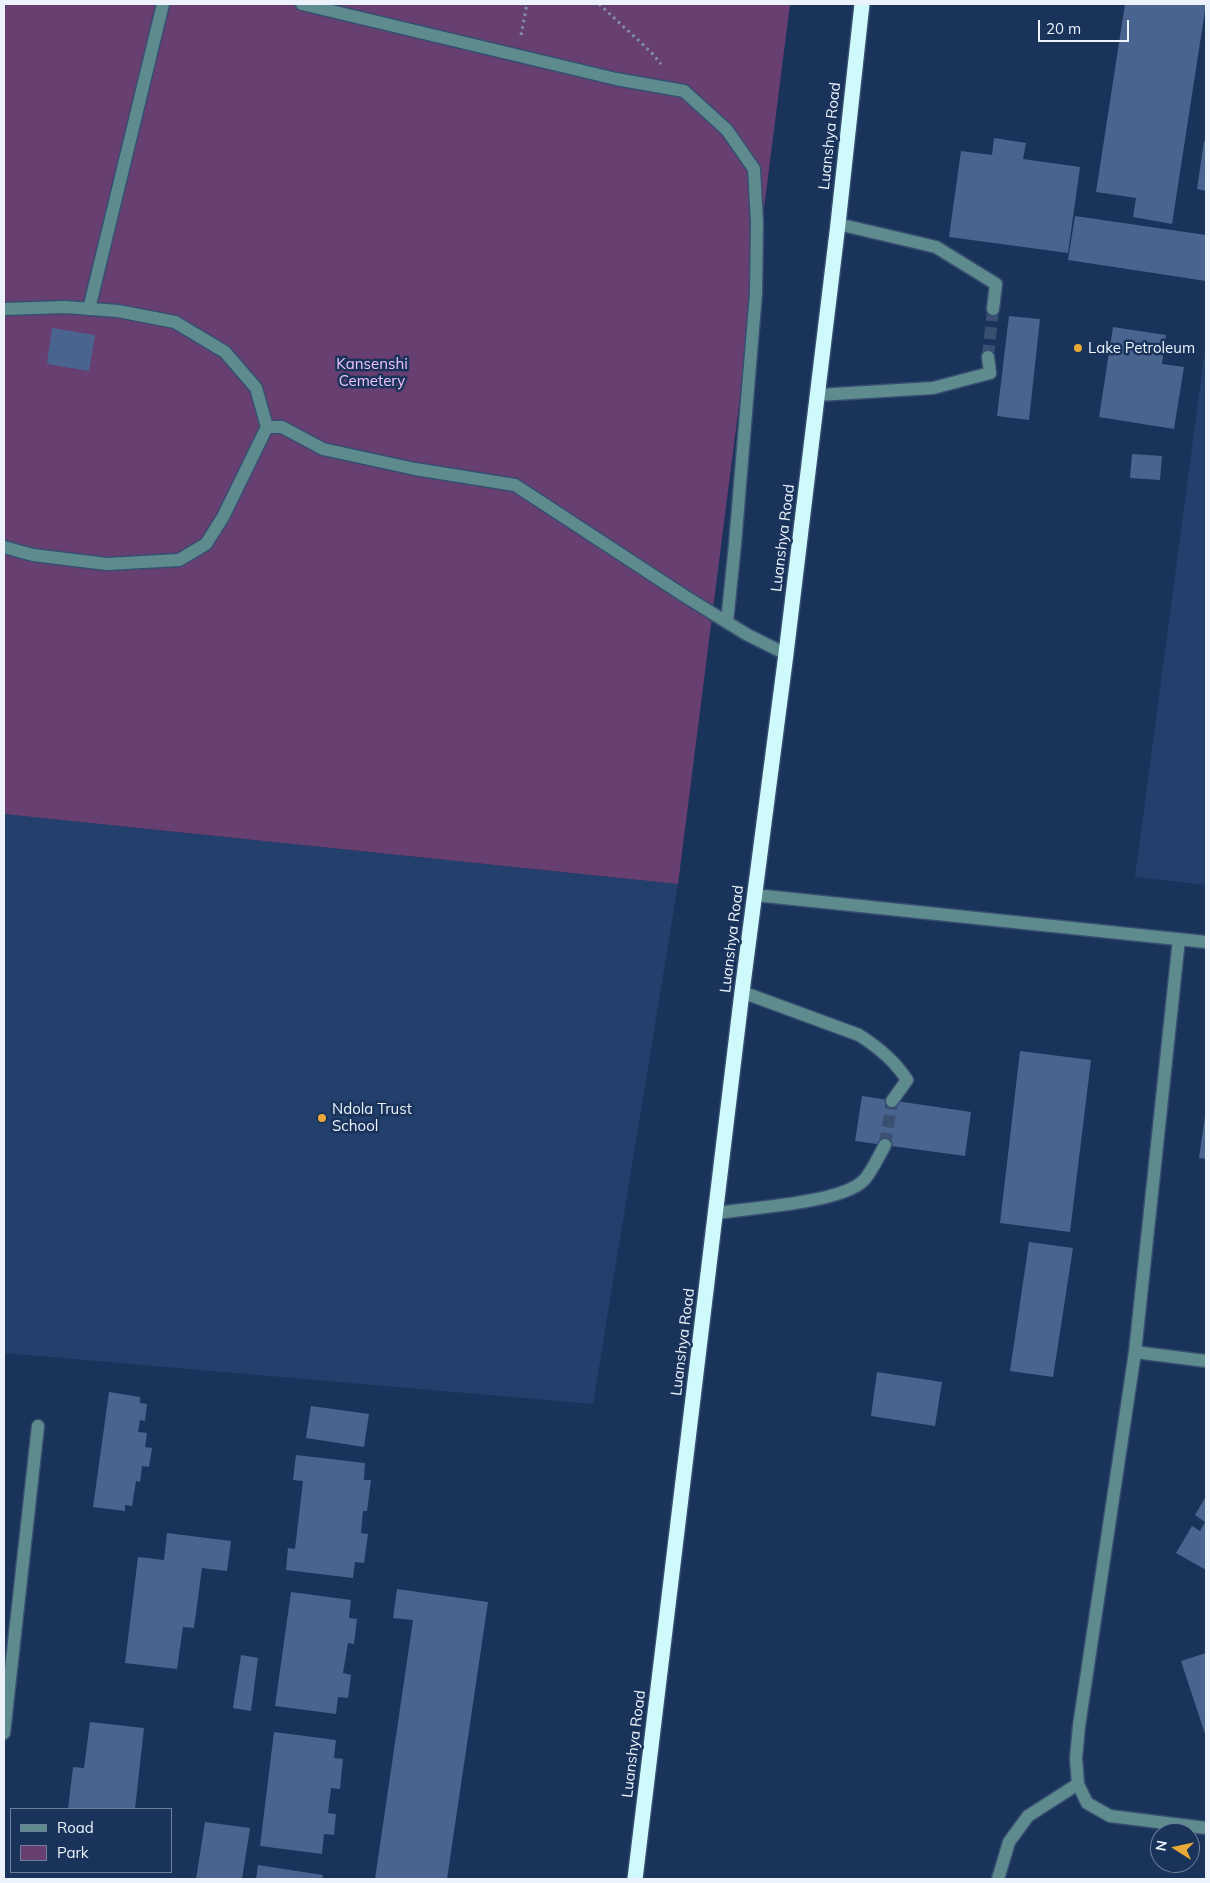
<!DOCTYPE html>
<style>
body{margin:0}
#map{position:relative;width:1210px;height:1883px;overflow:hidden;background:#1a335a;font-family:Mulish,sans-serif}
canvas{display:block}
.frame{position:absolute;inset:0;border:5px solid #ebf2fc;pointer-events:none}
.legend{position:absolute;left:10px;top:1808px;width:162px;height:65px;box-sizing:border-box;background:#1a335a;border:1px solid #6e7f9b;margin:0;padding:6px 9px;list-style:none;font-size:15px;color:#ebf2fc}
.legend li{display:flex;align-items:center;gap:10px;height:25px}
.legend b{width:25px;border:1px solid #6e7f9b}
.north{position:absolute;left:1150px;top:1823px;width:50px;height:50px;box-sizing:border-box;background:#1a335a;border:1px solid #6e7f9b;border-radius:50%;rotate:280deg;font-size:14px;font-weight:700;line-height:20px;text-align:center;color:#ebf2fc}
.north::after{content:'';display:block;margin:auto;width:18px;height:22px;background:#e8ab37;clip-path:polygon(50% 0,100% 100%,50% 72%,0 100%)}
.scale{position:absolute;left:1038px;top:20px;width:91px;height:22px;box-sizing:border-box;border:2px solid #ebf2fc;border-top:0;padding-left:6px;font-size:15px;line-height:18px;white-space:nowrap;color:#ebf2fc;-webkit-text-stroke:4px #1a335a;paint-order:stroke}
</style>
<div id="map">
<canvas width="1210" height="1883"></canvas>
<div class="frame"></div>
<ul class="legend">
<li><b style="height:6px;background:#5e8c8e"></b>Road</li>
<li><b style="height:14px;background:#673f71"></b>Park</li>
</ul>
<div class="north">N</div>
<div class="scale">20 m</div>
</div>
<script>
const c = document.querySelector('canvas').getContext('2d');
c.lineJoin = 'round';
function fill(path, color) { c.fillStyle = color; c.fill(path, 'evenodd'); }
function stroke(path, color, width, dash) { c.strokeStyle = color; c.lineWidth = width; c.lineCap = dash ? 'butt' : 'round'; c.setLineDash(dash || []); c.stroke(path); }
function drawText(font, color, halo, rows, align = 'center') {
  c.font = font + ' Mulish,sans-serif'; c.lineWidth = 5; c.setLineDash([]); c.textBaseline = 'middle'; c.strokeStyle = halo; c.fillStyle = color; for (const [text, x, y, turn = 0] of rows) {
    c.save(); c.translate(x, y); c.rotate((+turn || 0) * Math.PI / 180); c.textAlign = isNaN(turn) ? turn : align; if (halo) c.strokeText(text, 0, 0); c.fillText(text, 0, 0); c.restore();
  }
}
fill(new Path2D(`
 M1206,342V885L1135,877Z
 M4,814L678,884L593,1404L4,1353Z`), '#233f6b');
fill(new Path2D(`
 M4,4H790L678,884L4,814Z`), '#673f71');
fill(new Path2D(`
 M1125,4H1206L1172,224L1133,217L1136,198L1096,192Z
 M994,138L1026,143L1023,159L1080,167L1068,253L949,237L961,151L992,155Z
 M1204,141H1206V191L1197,189Z
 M1075,216L1206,235V281L1068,260Z
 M1009,316L1040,319L1029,420L997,416Z
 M1113,327L1166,335L1162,364L1184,367L1174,429L1099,417Z
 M52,328L95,335L89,371L47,364Z
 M1132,454L1162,456L1160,480L1130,478Z
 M1020,1051L1091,1060L1070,1232L1000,1223Z
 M862,1096L971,1112L965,1156L855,1141Z
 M1205,1116H1206V1159L1199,1158Z
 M1029,1242L1073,1248L1053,1377L1010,1371Z
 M877,1372L942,1382L935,1426L871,1416Z
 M109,1392L140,1397V1403L147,1404L145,1421L140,1420L138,1432L147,1433L145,1447L152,1448L149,1467L142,1466L140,1482L136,1481L132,1506L125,1505V1511L93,1507Z
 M311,1406L369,1414L364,1447L306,1438Z
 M296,1455L365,1463L364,1480H371L367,1511H363L361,1533L368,1534L364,1563L355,1562L353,1578L286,1570L288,1548L295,1549L303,1481L293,1480Z
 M1206,1496V1570L1176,1553L1192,1526L1200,1531L1205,1522L1195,1515Z
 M167,1533L231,1541L227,1571L202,1568L194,1628L183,1627L177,1669L125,1663L138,1557L164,1560Z
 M397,1589L488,1602L447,1879H375L413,1620L393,1618Z
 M291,1592L351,1600L349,1618L357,1619L354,1644L348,1643L343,1673L351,1675L348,1698L338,1697L336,1714L275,1706Z
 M1206,1653V1737L1181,1661Z
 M241,1655L258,1658L251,1711L233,1708Z
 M90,1722L144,1728L135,1809H68L73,1767L84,1768Z
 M274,1732L336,1740L334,1758L343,1759L340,1789L331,1788L328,1813L336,1814L334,1835L324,1834L322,1854L260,1846Z
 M205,1822L250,1828L242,1879H196Z
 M258,1865L323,1875L322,1879H256Z`), '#49648f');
stroke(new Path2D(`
 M988,357L993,309
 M885,1145L892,1101`), '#395072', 12, [12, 6]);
const minor = new Path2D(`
 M302,4L616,79L684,91L727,130L754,169L757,222L756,293L735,544L727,622
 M838,224L936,247L996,284L993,309
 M4,309L65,307L118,311L175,322L225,352L256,388L267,427L223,517L206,544L179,560L107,564L33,555L4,547
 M89,309L163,4
 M818,395L933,388L990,373L988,357
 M267,427H282L323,449L415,469L515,485L683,595L746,634L786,654
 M755,895L1206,942
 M1179,939L1135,1352L1079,1726L1076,1758L1078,1784L1087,1803L1110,1816L1206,1828
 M742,992L859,1035C878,1047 895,1061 907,1080L892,1101
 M717,1213C750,1208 840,1203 863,1181C870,1175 880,1154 885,1145
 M1135,1352L1206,1361
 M4,1733L38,1426
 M998,1879L1009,1842L1028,1816L1078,1784`);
const highway = new Path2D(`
 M635,1879L742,992L786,654L838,224L862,4`);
stroke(minor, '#374e71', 15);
stroke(highway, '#374e71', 18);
stroke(new Path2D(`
 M599,4L651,52L661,64
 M521,35L527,4`), '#8292ab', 3, [2.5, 4]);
stroke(minor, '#5e8c8e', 12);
stroke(highway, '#cffafc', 15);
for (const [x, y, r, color] of [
 [1078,348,5,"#e8ab37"],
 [322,1118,5,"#e8ab37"]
]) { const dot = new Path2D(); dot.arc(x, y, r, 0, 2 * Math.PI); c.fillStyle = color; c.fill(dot); stroke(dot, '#1a335a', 2); }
drawText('15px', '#ebf2fc', '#1a335a', [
 ["Luanshya Road",830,136,-84],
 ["Luanshya Road",783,538,-83],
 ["Luanshya Road",732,939,-83],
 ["Luanshya Road",683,1342,-83],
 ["Luanshya Road",634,1744,-83]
]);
drawText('15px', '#ebf2fc', '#1a335a', [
 ["Lake Petroleum",1088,348],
 ["Ndola Trust",332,1109],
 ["School",332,1126]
], 'left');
drawText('15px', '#eec3f9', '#1a335a', [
 ["Kansenshi",372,364],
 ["Cemetery",372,381]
]);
</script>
